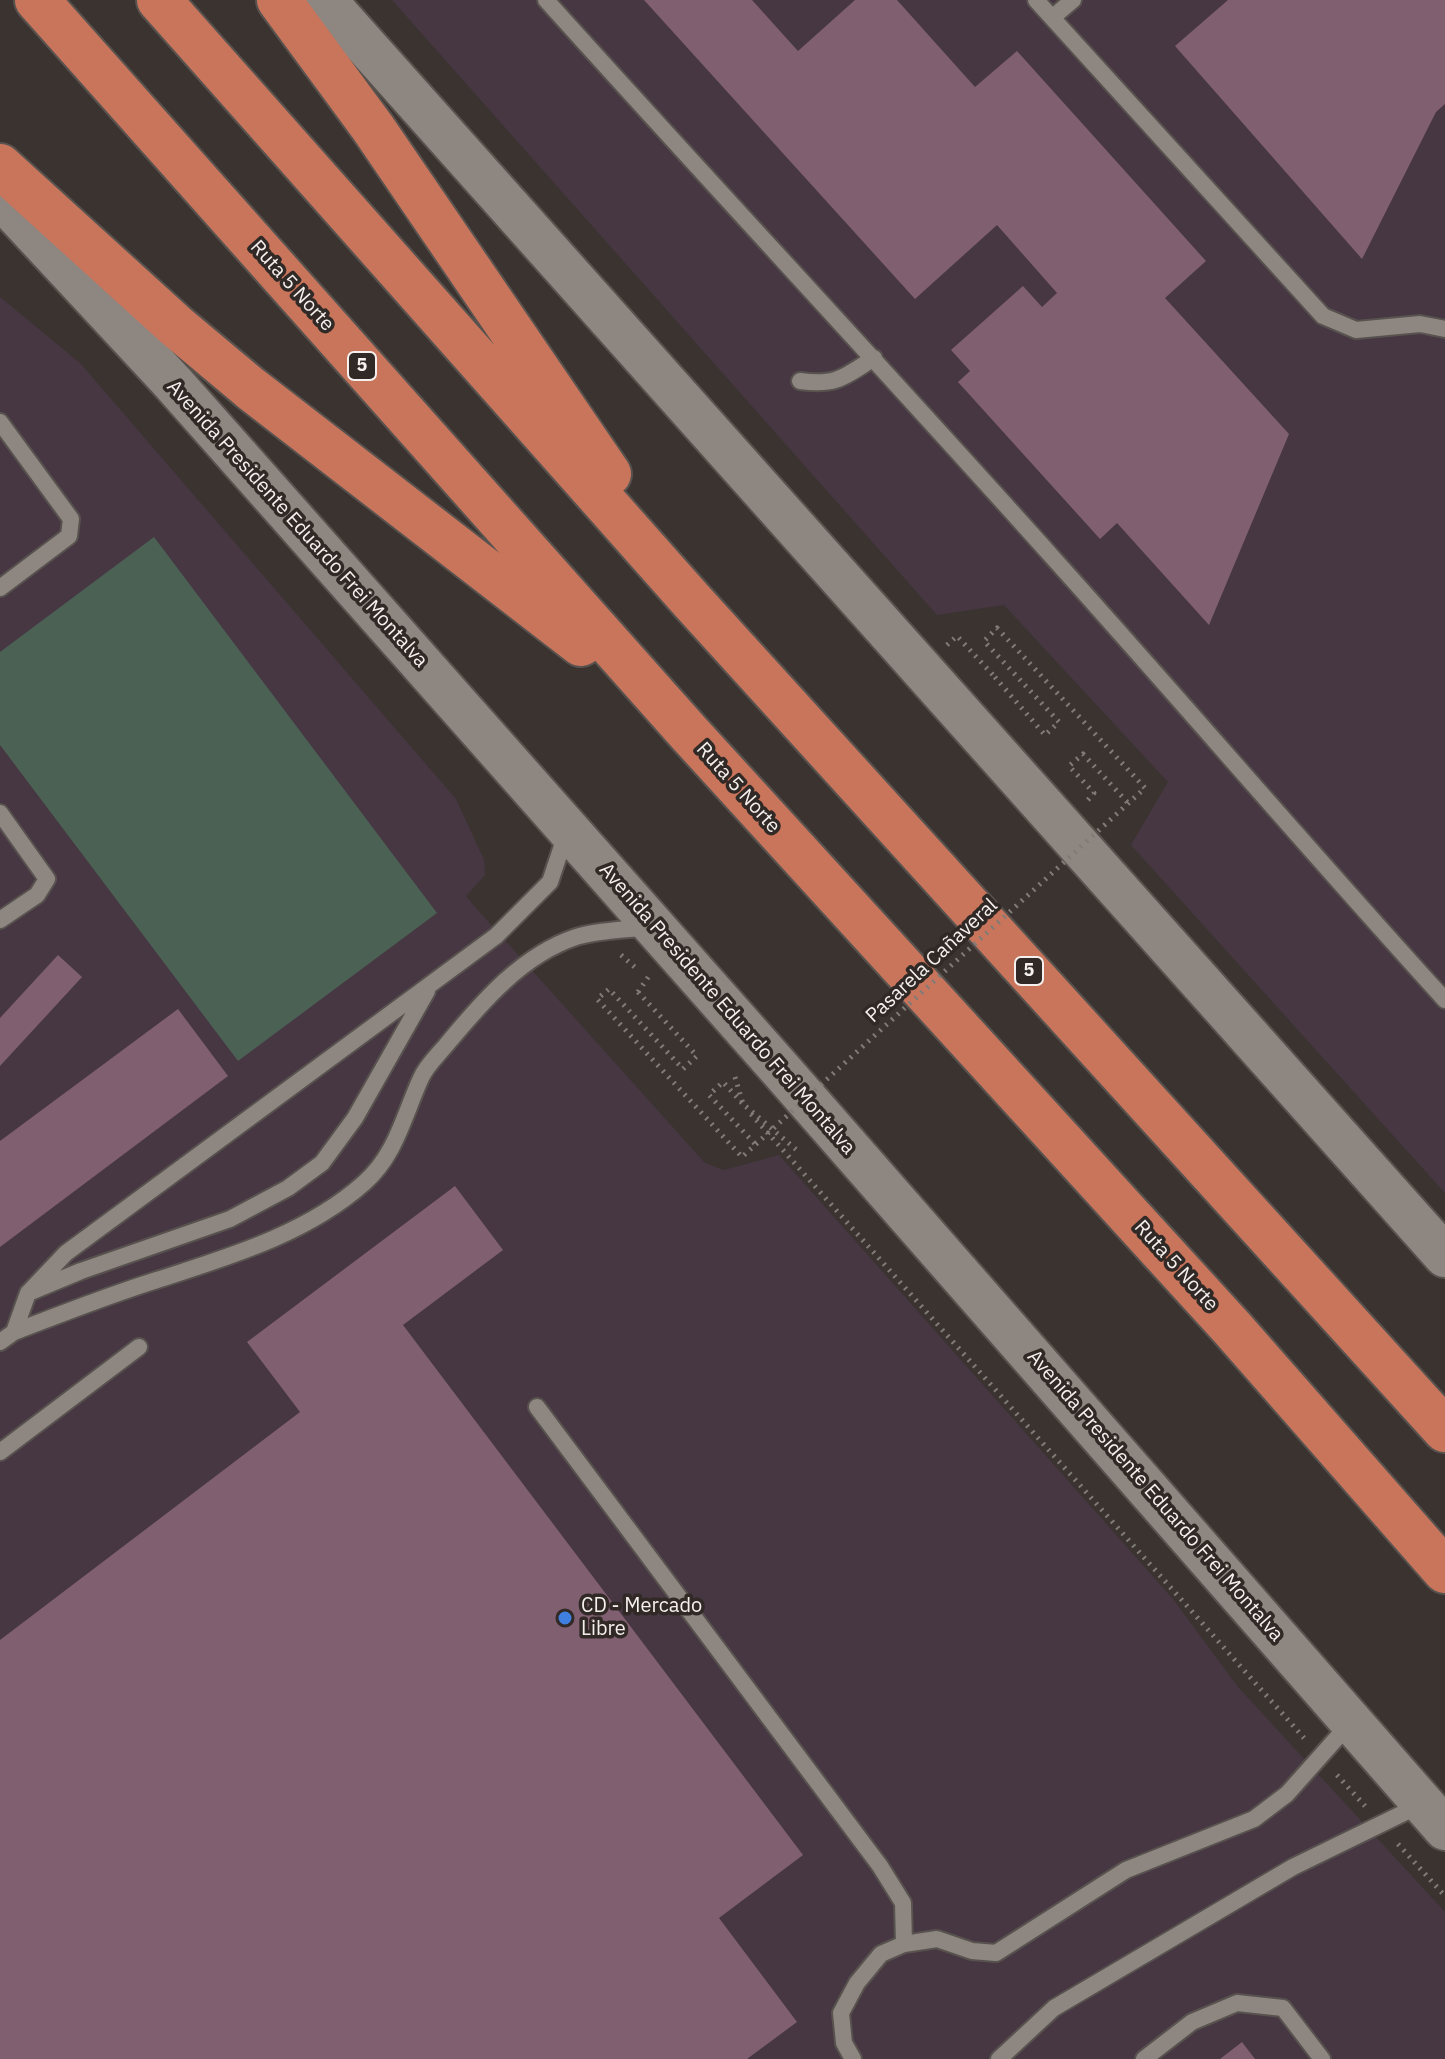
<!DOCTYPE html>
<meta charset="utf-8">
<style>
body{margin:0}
canvas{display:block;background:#3a332f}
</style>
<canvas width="1445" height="2059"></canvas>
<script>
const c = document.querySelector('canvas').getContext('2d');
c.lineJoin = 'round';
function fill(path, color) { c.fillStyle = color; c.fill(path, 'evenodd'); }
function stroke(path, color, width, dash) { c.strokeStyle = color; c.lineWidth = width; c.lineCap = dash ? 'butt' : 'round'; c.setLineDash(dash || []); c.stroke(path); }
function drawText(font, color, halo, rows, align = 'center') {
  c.font = font + ' "IBM Plex Sans",sans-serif'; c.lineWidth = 7; c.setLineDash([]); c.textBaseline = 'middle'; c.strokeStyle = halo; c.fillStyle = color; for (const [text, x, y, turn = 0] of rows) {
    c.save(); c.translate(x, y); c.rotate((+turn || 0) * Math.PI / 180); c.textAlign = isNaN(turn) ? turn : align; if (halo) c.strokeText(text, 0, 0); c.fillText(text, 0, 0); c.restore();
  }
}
fill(new Path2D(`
 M392,0H1445V1193L1131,845L1168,782L1004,605L937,615Z
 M0,297L80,363L456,799L484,860L485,875L466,896L476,908L705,1163L724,1170L779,1155L1173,1599L1238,1687L1445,1912V2059H0Z`), '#463743');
fill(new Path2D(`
 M154,537L437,913L238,1061L0,745V652Z`), '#4b6154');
fill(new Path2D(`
 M644,0H752L798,51L855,0H897L975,87L1017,51L1206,261L1165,298L1289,434L1209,625L1117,523L1100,539L958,382L970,371L951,350L1023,286L1042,307L1057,293L997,225L915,299Z
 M1228,0H1445V104L1436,112L1362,259L1175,46Z
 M58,955L82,977L0,1066V1018Z
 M178,1009L228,1076L0,1247V1141Z
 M455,1186L503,1250L403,1325L803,1855L719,1918L797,2022L747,2059H0V1640L300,1412L247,1342Z
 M1242,2042L1255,2059H1220Z`), '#805f71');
const lane = new Path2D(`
 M546,0C715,188 887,372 1055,560C1186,706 1313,855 1445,1000
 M1036,0L1323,316L1356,330L1420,324L1445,329
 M1053,17L1073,0
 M800,381C837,386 844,377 874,358
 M0,422L71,519L69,536L0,588
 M0,813L47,879L37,895L0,920
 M28,1293L66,1253L496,936L550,882L566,834
 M14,1332L28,1293L81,1271L230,1219L288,1188L322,1163L355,1118L427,991
 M0,1342L14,1332C61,1314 109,1295 157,1280C228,1257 307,1234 364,1183C396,1155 404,1115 421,1078C426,1066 438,1055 447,1044C482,1002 522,955 576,937C598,930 625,930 648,927
 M537,1407L880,1866L903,1903L904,1944
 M0,1452L139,1347
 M853,2059L844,2043L841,2013L857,1983L881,1954L904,1944L937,1939L972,1951L996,1953L1126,1870L1254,1819L1287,1794L1351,1722
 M999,2059L1054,2008L1293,1867L1420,1805
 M1144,2059L1192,2022L1237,2003L1283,2008L1322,2059`);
const secondary = new Path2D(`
 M325,0L1445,1256
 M0,197L173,383L781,1070L1445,1829`);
const highway = new Path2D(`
 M37,0L688,732L1232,1328L1445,1571
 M159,0L691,600L1445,1430
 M279,0L373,128L609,474
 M0,166L176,326L250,388L581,644`);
stroke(lane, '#58524f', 20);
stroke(secondary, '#58524f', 46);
stroke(highway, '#58524f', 48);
stroke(new Path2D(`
 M947,645L957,636L993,675
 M1088,800L1094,793L1069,766L1083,754L1128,803
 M621,955L637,969
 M638,992L649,976
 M735,1077L743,1104L799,1152
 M742,1103L723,1082L709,1095L756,1145
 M751,1114L1304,1738
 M1337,1775L1365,1806
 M1398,1844L1445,1896`), '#817b77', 5, [2, 6]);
stroke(lane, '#8e8681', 16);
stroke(secondary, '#8e8681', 42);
stroke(highway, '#c8755c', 44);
stroke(new Path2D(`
 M638,992L697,1056L683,1069L609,989L597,999L742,1157L1145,788L997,628L984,641L1059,722L1045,735L993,675`), '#817b77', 5, [2, 6]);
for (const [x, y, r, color] of [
 [565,1618,8,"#3f7fe0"]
]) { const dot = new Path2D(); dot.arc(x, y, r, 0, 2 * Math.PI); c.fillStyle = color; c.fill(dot); stroke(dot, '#302925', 3); }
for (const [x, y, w] of [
 [362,366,28],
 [1029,971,28]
]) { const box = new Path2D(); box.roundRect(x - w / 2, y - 14, w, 28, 6); c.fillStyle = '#302925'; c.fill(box); stroke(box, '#f5f0ee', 2); }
drawText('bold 18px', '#f5f0ee', null, [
 ["5",362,366],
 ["5",1029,971]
]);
drawText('20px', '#f5f0ee', '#302925', [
 ["Ruta 5 Norte",292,286,48],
 ["Avenida Presidente Eduardo Frei Montalva",297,524,48],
 ["Ruta 5 Norte",738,788,48],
 ["Pasarela Cañaveral",932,961,-43],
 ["Avenida Presidente Eduardo Frei Montalva",727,1009,49],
 ["Ruta 5 Norte",1176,1266,48],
 ["Avenida Presidente Eduardo Frei Montalva",1155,1496,49]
]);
drawText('20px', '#f5f0ee', '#302925', [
 ["CD - Mercado",581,1606],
 ["Libre",581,1629]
], 'left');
</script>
